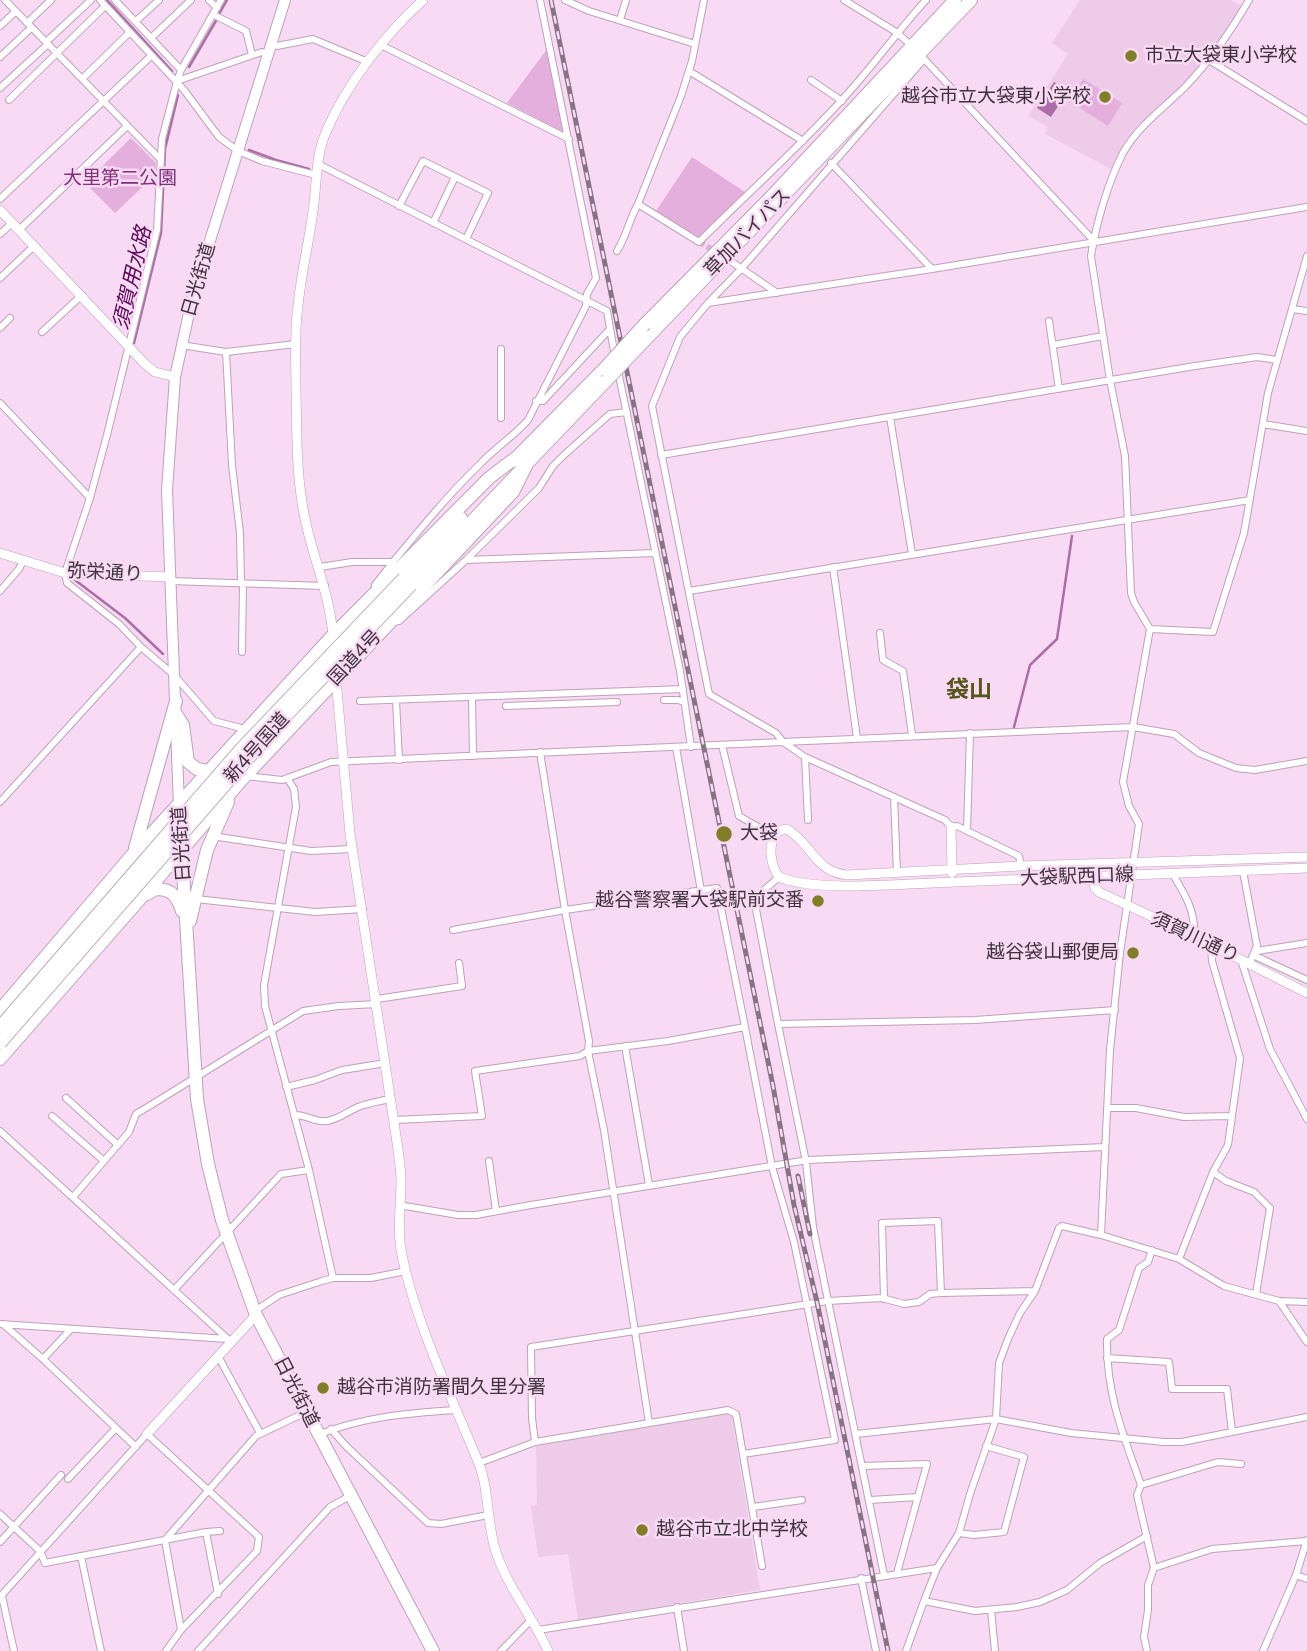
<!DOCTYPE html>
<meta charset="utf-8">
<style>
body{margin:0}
canvas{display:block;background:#f8daf4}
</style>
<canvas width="1307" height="1651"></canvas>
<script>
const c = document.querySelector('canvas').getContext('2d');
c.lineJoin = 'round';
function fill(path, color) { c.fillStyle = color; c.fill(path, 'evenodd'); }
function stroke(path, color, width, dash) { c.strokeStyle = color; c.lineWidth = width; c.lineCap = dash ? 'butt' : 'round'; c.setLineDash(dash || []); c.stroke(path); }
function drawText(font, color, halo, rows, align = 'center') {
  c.font = font + ' "Noto Sans","Noto Sans JP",sans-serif'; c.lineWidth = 5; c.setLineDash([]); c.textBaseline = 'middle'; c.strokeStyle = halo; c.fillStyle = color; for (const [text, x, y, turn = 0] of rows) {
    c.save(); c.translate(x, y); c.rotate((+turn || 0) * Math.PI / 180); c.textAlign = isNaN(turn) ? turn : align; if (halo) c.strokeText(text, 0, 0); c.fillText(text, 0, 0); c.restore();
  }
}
fill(new Path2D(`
 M1080,0H1231L1242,6L1207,58L1184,84L1143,123L1113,170L1045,134L1048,127L1028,116L1068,54L1052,43Z
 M728,1414L732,1417L760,1590L578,1620L568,1554L538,1557L531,1506L537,1505L536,1446Z`), '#efcbea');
fill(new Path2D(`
 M547,49L565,133L507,103Z
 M1083,79L1122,103L1108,126L1069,101Z
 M131,138L156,163L155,175L115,213L85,183Z
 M692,157L745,192L699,237L656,211Z`), '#e4aedd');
fill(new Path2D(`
 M1054,82L1068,91L1051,117L1037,108Z`), '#ad6da7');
stroke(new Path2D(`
 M107,0L172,71
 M218,16L227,0
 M189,67L217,19
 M249,150L276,160L309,169
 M134,343L161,233L165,149L178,95
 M75,580L125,618L163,654
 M1014,727L1030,665L1057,639L1072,536`), '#ad6da7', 2.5);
stroke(new Path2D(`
 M699,242L715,251`), '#d3b8cf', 6, [6, 3]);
const street = new Path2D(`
 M5,0L160,159
 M100,0L184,90L219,137L238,151L262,161L316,175
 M115,0L181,70
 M209,0L217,8
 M565,0L589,11L695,44
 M704,0L692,61L681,96L638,204L699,242C746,195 795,151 840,102C870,70 896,33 926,0
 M844,0L896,32L912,46L1093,240
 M214,15L246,31L252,55
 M620,20L626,0
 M136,21L159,0
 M27,23L51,0
 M0,26L16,11
 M151,38L191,0
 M46,42L91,0
 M271,44L277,46L313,39L368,62
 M381,45L569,139
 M0,57L31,28
 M1209,60L1307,121
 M689,71L803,141
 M82,79L130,32
 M811,80L842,101
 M177,81L181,70L221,0
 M0,88L48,44
 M9,100L105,6
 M831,163L932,269
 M318,164L607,311L615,357
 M0,199L151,56
 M399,206L423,161L488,193L466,239
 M1307,207L932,269L708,303L680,337L652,406L709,694L776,733L783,742L1133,727L1174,734L1199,753L1236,768L1255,770L1307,761
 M433,223L455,177
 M19,230L126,127
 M0,234L12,223
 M617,251C627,235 629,220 638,204
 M732,262L777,293
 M0,278L34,246
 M708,303L741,269L924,59
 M1292,309L1307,311
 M1049,321L1059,389
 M0,328L10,318
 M42,332L82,295
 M181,345L226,352L296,344
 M1053,345L1103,336
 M501,349V418
 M226,352L232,465L240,533L241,583
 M618,371L680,671L691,747
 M536,401H543L609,330
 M0,403L90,498
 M890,417L912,554
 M1263,424L1307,431
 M661,455L1195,366L1257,357L1277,360
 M466,560L655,553
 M320,567L352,562H393C421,528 448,495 480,464C495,448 514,436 528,420L586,306L587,294L596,278L540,0
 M833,567L857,738
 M170,581L325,586
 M375,585L393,562
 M0,591L19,569L23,561
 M689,591L1250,500
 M393,622L399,621L466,560L539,488L553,466L564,455L610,414L627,412
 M1150,629L1213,632L1244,533L1268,393L1307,256
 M880,633L883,660L903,671L912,735
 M242,652L243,583
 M472,697L473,756
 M396,700L399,760
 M664,700H678L684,702
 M360,701L683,689
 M506,706L617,702
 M245,729L214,721L175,676L141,647L119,624L67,583L65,573L90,498L107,435L157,230L162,139L177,81L262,52L268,54
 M722,745L739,816L774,836
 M676,747L701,891
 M540,752L565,910L589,1041L588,1051L604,1130L649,1423
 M805,757L808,820
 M245,776L282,780L331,762L783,742L805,757L945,820L951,827L957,826L1019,856L1021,866
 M287,778L294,789L296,807L264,985L265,1006L309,1170L333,1278
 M894,798L897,872
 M0,802L141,647
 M967,831L970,733
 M212,836L311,851L352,849
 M1243,871L1257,946L1249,964
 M1172,873C1184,893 1196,911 1194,936
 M196,899L315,912L363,909
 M1257,951L1307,943
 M1253,955L1307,980
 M1241,960L1270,1049L1307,1119
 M377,999L462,986L459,963
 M778,1024L754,899L779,877
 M625,1046L649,1185
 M286,1087L315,1080L342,1070L386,1063
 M66,1098L118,1145
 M1107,1108H1136L1184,1117L1231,1116
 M294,1115C306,1114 315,1123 327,1121C339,1119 347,1112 358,1107C369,1103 379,1101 391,1099
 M52,1116L104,1161
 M394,1120L482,1116L475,1071L580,1056L588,1051L668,1041L745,1027L717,888L565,910L453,930
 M0,1131L231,1342
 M489,1161L496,1211
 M1213,1172L1226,1181L1254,1192L1270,1208L1256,1294
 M73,1197L129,1132L136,1114L151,1105L303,1011L339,1006L377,1004
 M399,1205L458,1215H476L531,1205L808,1160L1105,1147
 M1101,1235L1110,1050L1120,953L1139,824L1129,806L1123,782L1150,629L1134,602L1131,593L1125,456L1110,380L1091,256C1096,224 1108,182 1123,153C1138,126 1164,108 1185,87C1210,61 1231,31 1249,0
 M1179,1259L1213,1172L1228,1145L1240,1058L1212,961L1211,945
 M174,1290L281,1174L309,1170
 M884,1299L882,1223L938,1221L941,1293
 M1279,1301L1307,1302
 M255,1311L279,1295L322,1281L333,1278H371L406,1271
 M0,1324L228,1339
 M4,1325L43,1359L136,1447
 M218,1356L260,1433
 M1107,1358L1169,1362L1172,1389H1227L1232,1432
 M43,1359L70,1330
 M331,1429L346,1446L428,1523L441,1524L488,1515
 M856,1434L996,1419L1071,1433L1164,1442H1182L1307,1417
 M318,1435C361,1417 409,1413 455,1410
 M535,1442L532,1418L531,1347L828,1301L882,1298L904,1304L919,1302L930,1294L941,1293L1035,1291
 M743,1454L835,1440L794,1242L772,1167L745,1027
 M479,1463L535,1442L728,1410L736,1414L762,1566
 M862,1466L927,1464L897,1573
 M68,1479L116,1428
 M1141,1485L1218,1462L1241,1464
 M870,1500L918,1497
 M753,1507L802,1500
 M0,1514L40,1551L45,1563L206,1532L218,1594
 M206,1532L220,1531
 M959,1533L974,1535L1004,1532L1024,1457L986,1446
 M1147,1536L1100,1563L1067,1590L1040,1602L1017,1607L975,1611L924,1601L937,1568L959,1533L970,1494L996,1419L999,1363L1008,1339L1020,1313L1035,1291L1059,1228L1062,1226L1101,1235L1179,1259L1224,1286L1279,1301L1307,1342
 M165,1540L256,1436L306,1412
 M165,1540L181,1630
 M0,1542L61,1475
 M81,1556L101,1651
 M1154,1568L1212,1549L1306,1541
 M884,1575L813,1227L806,1162L778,1024L975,1020L1115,1010
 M1296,1575L1307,1579
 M861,1578L876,1651
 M2,1596L14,1651
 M0,1597L147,1434L259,1537L257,1551L181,1630L166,1651
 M677,1607L684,1651
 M991,1610L995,1651
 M538,1630L937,1568
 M198,1651L330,1507L350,1496
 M501,1651L532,1619
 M906,1651L924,1601
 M1147,1651L1144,1637L1148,1610V1585L1154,1568L1137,1495L1141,1485C1123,1434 1106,1394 1107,1339L1119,1330L1139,1268L1148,1262L1152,1250
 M1263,1651L1296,1575L1307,1540`);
const secondary = new Path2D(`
 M0,210L145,364L155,372L175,377
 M0,553L65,573L170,577
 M333,637C330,590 308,548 302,502C296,465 297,428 296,391C296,362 294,334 298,306C301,274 309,242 313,211C317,185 315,157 326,132C347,83 384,36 423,0
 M336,679L350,834L398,1149C399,1160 401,1170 401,1181C401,1204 397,1227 401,1250C414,1319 450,1394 477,1459C490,1488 486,1522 496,1552C508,1588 533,1617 548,1651
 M951,827L952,873
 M1307,857L1021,866L847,875C815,872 812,844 787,829L778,831C767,844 770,864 779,877C816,893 912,883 955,882C1072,877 1190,873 1307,868
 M1093,877L1095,888L1099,892L1194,936L1307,993
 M147,1434L256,1315`);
const primary = new Path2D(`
 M179,806L167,490L175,377L193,295L285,0`);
const highway = new Path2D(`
 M645,324L768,200L955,0
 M648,337L971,0
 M513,461L604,369
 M404,578L461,518
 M411,585L606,381
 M176,714L183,725L188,762L197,769L209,771
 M179,806L197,1099L208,1164L222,1220L256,1315L433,1651
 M135,848L176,701
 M147,894L156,889C172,889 177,896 182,911
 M190,921L207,850L228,802
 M0,1010L132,855L333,635L489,478L518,456
 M0,1059L154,883L238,784L513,492L526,466`);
stroke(street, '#bea1ba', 8);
stroke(secondary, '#bea1ba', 10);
stroke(primary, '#bea1ba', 12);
stroke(highway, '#bea1ba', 14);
stroke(street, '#fff', 6);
stroke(secondary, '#fff', 9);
stroke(primary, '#fff', 10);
stroke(highway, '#fff', 12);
const rail = new Path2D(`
 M551,0L773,1086L794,1205L817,1302L888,1651
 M798,1176L810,1234`);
stroke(rail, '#867384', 5);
stroke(rail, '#f8daf4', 2.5, [8]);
const highwayBridge = new Path2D(`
 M604,369L645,324
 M606,381L648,337
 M0,1027L241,749L404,578
 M0,1043L279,723L411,585`);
stroke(highwayBridge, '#bea1ba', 14, []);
stroke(highwayBridge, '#fff', 12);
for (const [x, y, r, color] of [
 [1131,56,7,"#807e26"],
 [1105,97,7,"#807e26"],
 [724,834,9,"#807e26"],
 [818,901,7,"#807e26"],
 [1133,953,7,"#807e26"],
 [323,1388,7,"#807e26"],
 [642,1530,7,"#807e26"]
]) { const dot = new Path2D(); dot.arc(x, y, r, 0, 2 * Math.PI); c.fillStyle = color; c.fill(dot); stroke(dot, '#f8daf4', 2.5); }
drawText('19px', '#3e323c', '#f8daf4', [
 ["市立大袋東小学校",1145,56],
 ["越谷市立大袋東小学校",1091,97,"right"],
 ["大袋",740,834],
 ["越谷警察署大袋駅前交番",804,901,"right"],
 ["越谷袋山郵便局",1119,953,"right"],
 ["越谷市消防署間久里分署",337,1388],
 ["越谷市立北中学校",656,1530]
], 'left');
drawText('19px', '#80317a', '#f8daf4', [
 ["大里第二公園",120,179]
]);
drawText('19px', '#3e323c', '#f8daf4', [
 ["草加バイパス",748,233,-46],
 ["日光街道",199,280,-74],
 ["弥栄通り",105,573,3],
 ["国道4号",355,658,-47],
 ["新4号国道",257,748,-48],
 ["日光街道",182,844,-94],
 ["大袋駅西口線",1077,877,-2],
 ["須賀川通り",1195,938,25],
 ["日光街道",296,1392,63]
]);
drawText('italic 21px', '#5a0757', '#f8daf4', [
 ["須賀用水路",133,278,-77]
]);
drawText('bold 23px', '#57561a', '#f8daf4', [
 ["袋山",969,690]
]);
</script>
